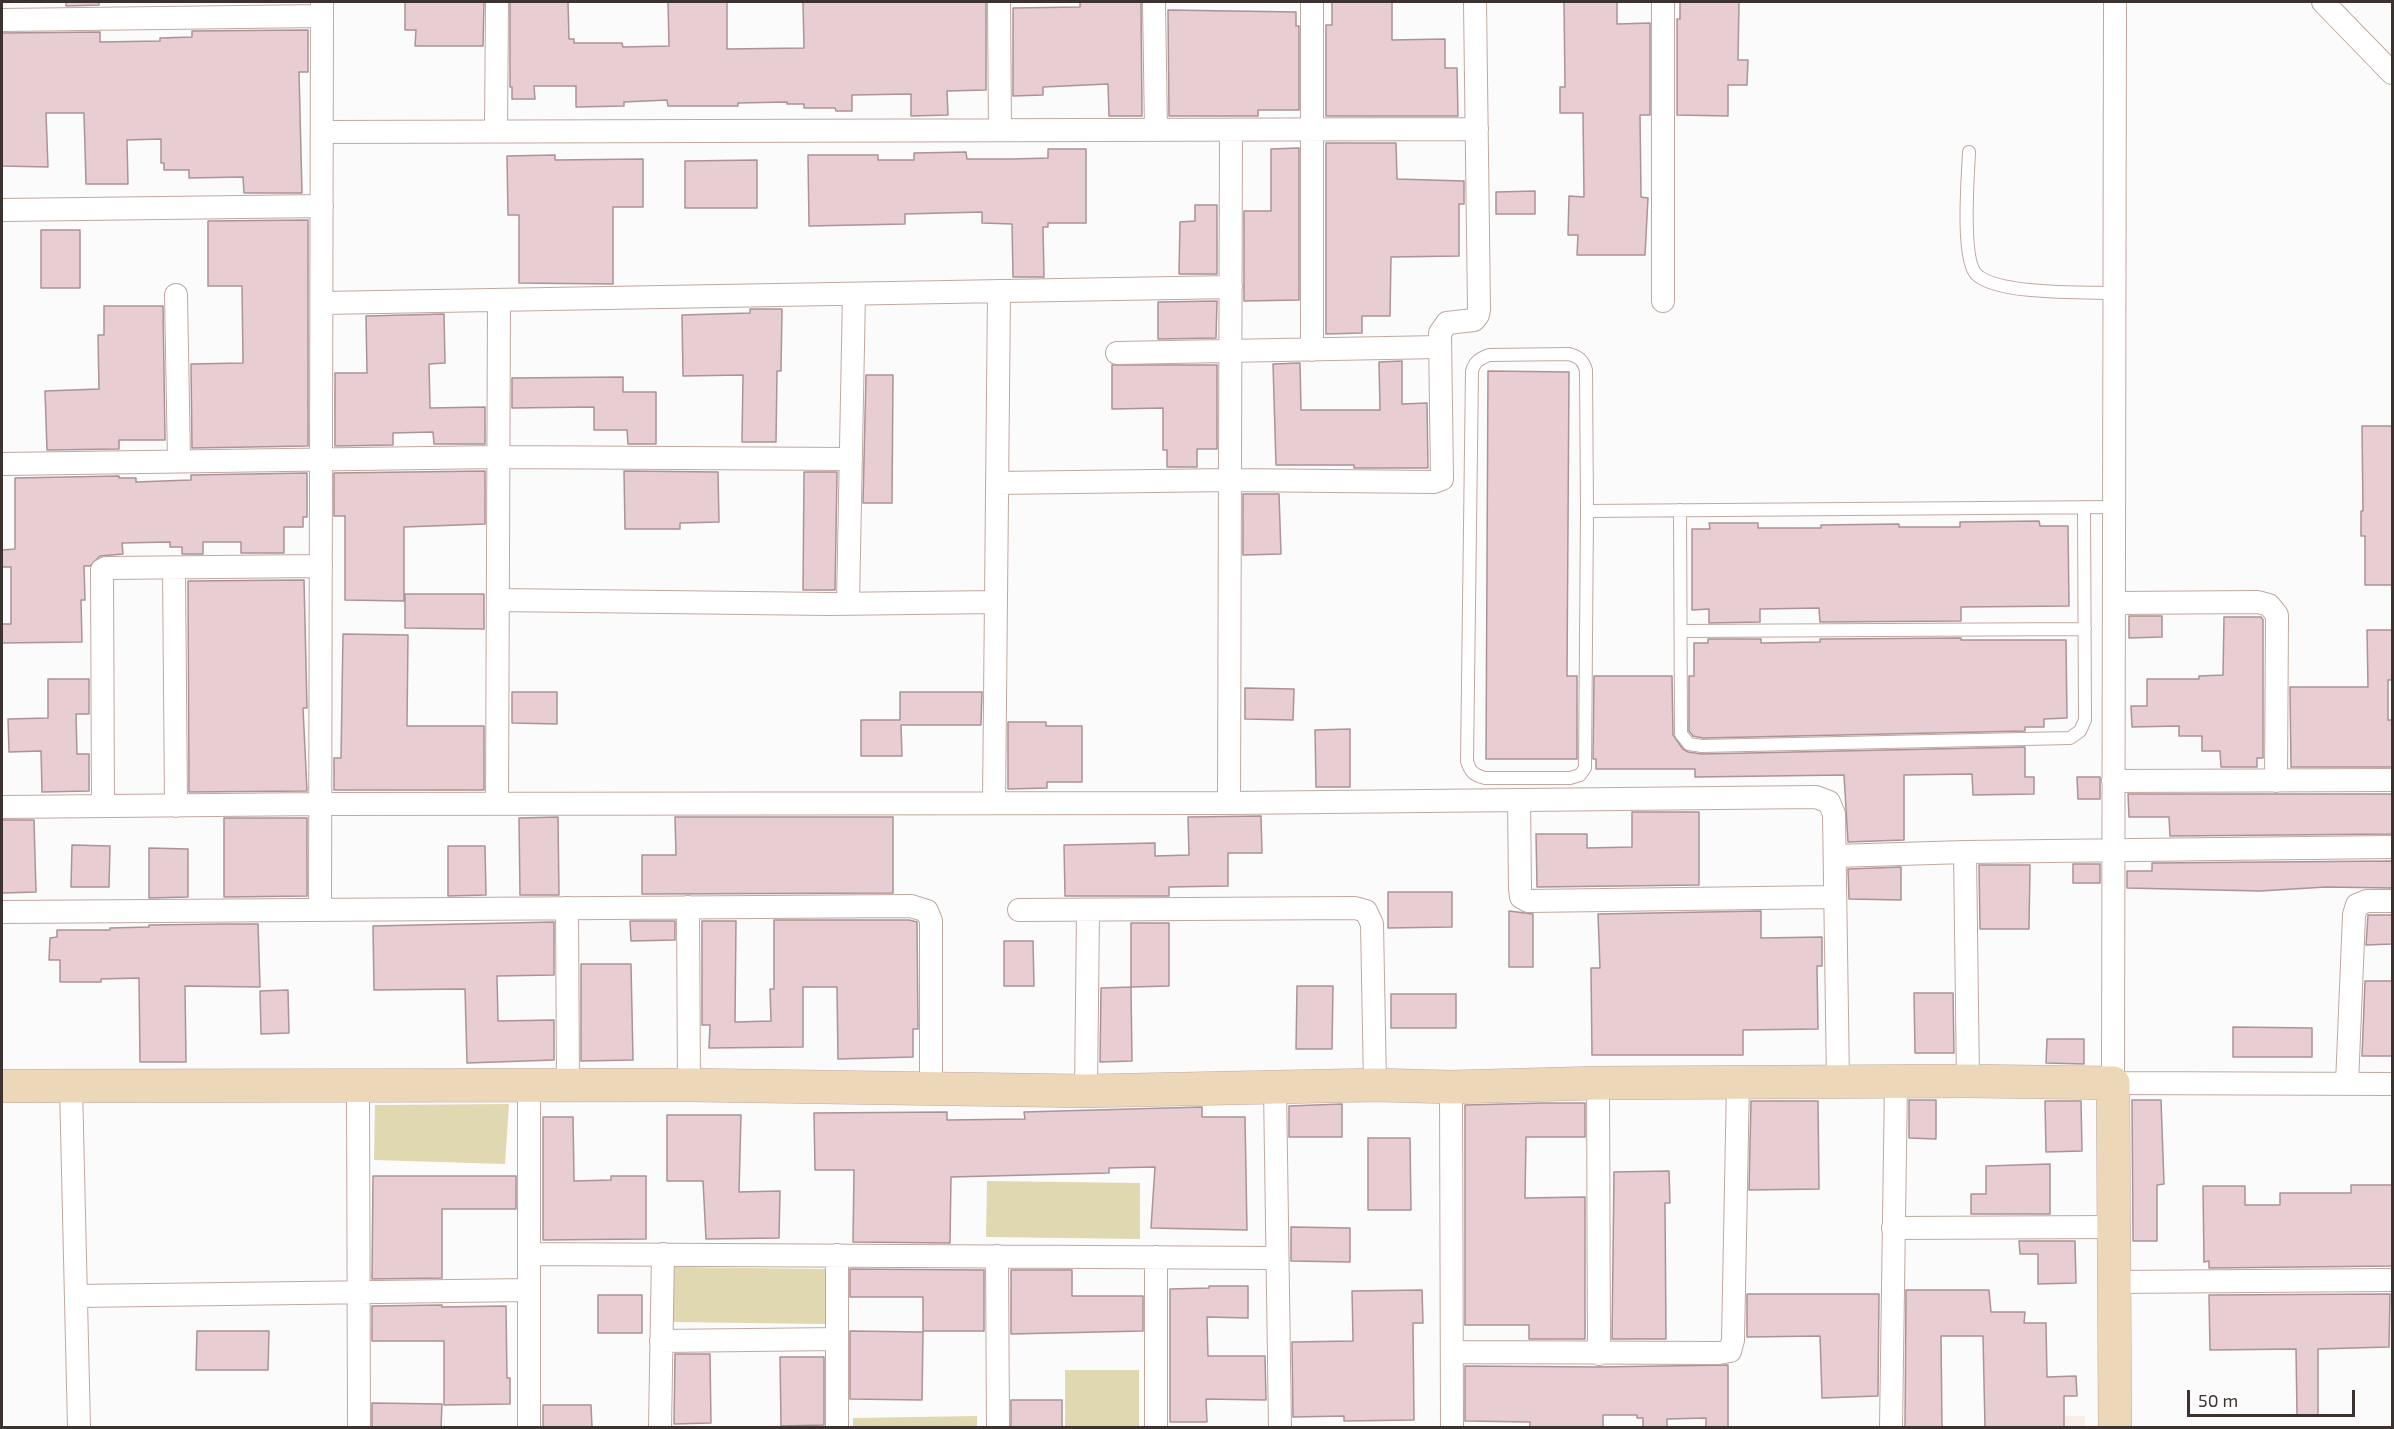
<!DOCTYPE html>
<style>
body{margin:0}
#map{position:relative;width:2394px;height:1429px;overflow:hidden;background:#fbfbfb;font-family:"Exo 2",sans-serif}
canvas{display:block}
.frame{position:absolute;inset:0;border:3px solid #3c322f;pointer-events:none}
.scale{position:absolute;left:2187px;top:1390px;width:168px;height:27px;box-sizing:border-box;border:3px solid #3c322f;border-top:0;padding-left:8px;font-size:18px;line-height:21px;white-space:nowrap;color:#3c322f;-webkit-text-stroke:4px #fff;paint-order:stroke}
</style>
<div id="map">
<canvas width="2394" height="1429"></canvas>
<div class="frame"></div>
<div class="scale">50 m</div>
</div>
<script>
const c = document.querySelector('canvas').getContext('2d');
c.lineJoin = 'round';
function fill(path, color) { c.fillStyle = color; c.fill(path, 'evenodd'); }
function stroke(path, color, width, dash) { c.strokeStyle = color; c.lineWidth = width; c.lineCap = dash ? 'butt' : 'round'; c.setLineDash(dash || []); c.stroke(path); }
fill(new Path2D(`
 M2050,1416H2085V1427H2050Z`), '#faece8');
fill(new Path2D(`
 M509,1104L505,1164L374,1160L375,1105Z
 M987,1181L1140,1183V1239L986,1237Z
 M673,1267L827,1269L826,1324L673,1322Z
 M1065,1370H1139V1427H1065Z
 M977,1416V1427H853V1418Z`), '#e0d8b1');
const building = new Path2D(`
 M66,2H99V5L66,6Z
 M405,2H484L483,46H415L416,30H405Z
 M510,2H568L569,39H574V43H622L623,47L669,46L668,2H727V49L804,48L803,2H986V90L947,91L948,115L911,116V94L852,95V111H836L835,108H804V104H787V102L738,103V106H668L667,100L624,102V106L576,107V86H534L535,99H512V87H510Z
 M1080,2H1141L1142,116H1109L1108,84L1043,87V95L1013,96V8L1080,7Z
 M1332,2H1392V40L1445,39V68H1457L1458,116H1326V25H1332Z
 M1564,2H1617V24L1650,23V115H1640L1641,197L1648,198L1645,255H1577L1578,235H1568L1569,196L1584,197L1583,113H1560V87H1565Z
 M1680,2H1739L1738,60H1748L1747,85H1728V116L1677,115V19H1680Z
 M1168,10L1296,12V26H1299V110H1258V116H1169Z
 M308,30V72H299L302,193H244L243,177L189,178V170H164V163H161V139L127,140L128,184H86L84,113H46L48,167L2,166V33L100,32V42L160,41V38L192,37V31Z
 M1326,143H1396L1397,179L1464,181V204H1459V256L1391,257L1390,316H1362V333L1326,334Z
 M1299,148V300L1244,301V211H1271V149Z
 M1048,149H1086V223H1048V227H1043L1044,277H1013L1012,224L982,223V212L905,214V224L809,226L808,155H878V160H914V153L966,152L967,159H1012L1048,158Z
 M555,155V160L643,159V207H613V284L519,283V215H508L507,156Z
 M757,160V208H685V161Z
 M1535,191V214H1496V192Z
 M1195,205H1217V274H1179L1180,222L1195,221Z
 M308,220V446L192,448L191,364L243,363L242,286H208V221Z
 M41,230H80V288H41Z
 M1217,301L1216,338L1158,339V302Z
 M104,306H163L165,440H119V449L47,450L45,391L99,389L98,335H104Z
 M750,309H782L781,371H777L776,442H742L743,375L683,376L682,315L750,313Z
 M444,314L445,363L429,364L430,408L485,407V444H434L433,432L393,433V445L335,446V373H367L366,316Z
 M1402,361V404L1427,403L1428,468H1354V465H1276L1273,364L1300,363L1301,410H1380L1379,362Z
 M1112,365H1217V449H1197V467H1167V450H1163V408L1112,409Z
 M1488,371L1569,372L1567,676H1577V759H1486Z
 M866,375H893L892,503H863Z
 M623,377V392H656V444H628L627,430H594V407L512,408V378Z
 M2362,426H2392V585H2365V536H2361V511H2363Z
 M485,471V524L404,527V601L345,600V516H334V473Z
 M624,471L718,472L719,522L680,523V529H625Z
 M804,472H837L835,590H803Z
 M307,473V517H303V527H284V553H241V542H203V554H182V547H170V542L122,543L123,554L100,556L90,566H84L85,600H81L82,642L2,643V624H11V567H2V550L15,549V478L119,476V478H136V482L191,480V475Z
 M1243,494H1279L1281,554L1243,555Z
 M2039,521L2040,526H2068L2069,606L1961,607V621L1820,622L1819,608L1760,609V622L1709,623V609L1692,610V529H1710L1709,523H1758V528H1821V525L1899,524V527H1960V522Z
 M304,580L307,708H303L307,791L189,792L188,581Z
 M405,594H484V629L405,628Z
 M2129,616H2162V637L2129,638Z
 M2224,617H2261L2263,620V758H2257V767H2221L2220,751H2202V736H2179V726L2132,727L2131,706H2147V679H2199V676L2223,675Z
 M2367,630H2392V680H2388V720H2392V767H2291L2290,687H2368Z
 M343,634L408,635L407,726H484V790H334V758H341Z
 M1961,638V640H2066L2067,718L2044,719V727H2025V731L1703,738L1693,736L1689,731V676H1694V643H1708V639H1761V643L1820,642V639Z
 M1594,676H1672L1673,735L1683,749L1688,752L1702,754L2025,747V777H2034V794L1973,795L1972,774L1904,775V840L1848,842L1844,775L1695,777V769H1596V759H1593Z
 M48,679H89V714H76L77,754H89V791L42,792L41,751L9,752L8,719L48,718Z
 M1245,688L1294,689L1293,720L1245,719Z
 M512,692H557V724L512,723Z
 M900,692H982L981,725H901L902,756H861V720H900Z
 M1008,722H1046V726H1082V782H1047V788L1008,789Z
 M1350,729V787H1316L1315,730Z
 M2077,777H2100V799H2078Z
 M2392,794V834L2170,836L2169,817H2129L2128,794Z
 M1632,812H1699V885L1537,887L1536,834H1587V848L1632,847Z
 M1261,816L1262,853H1228V886L1169,887V896H1065L1064,845L1155,843V856L1189,855L1188,817Z
 M558,817L559,895H520L519,818Z
 M675,817H893V893L642,894V855H676Z
 M224,818H307V896L224,897Z
 M2,820H34L36,892L2,893Z
 M72,845L110,846L109,887H71Z
 M448,846H485L486,895L448,896Z
 M149,848L188,849V897L149,898Z
 M2392,861V888L2326,887L2260,891L2127,888V871H2152V863Z
 M2073,864H2100V883H2073Z
 M1979,865H2030L2029,929H1980Z
 M1901,867V900L1849,899L1848,869Z
 M1388,892H1452V927L1388,928Z
 M1509,911L1533,914V967H1509Z
 M1761,911V938L1822,937V966H1817L1818,1029L1743,1030V1055H1592L1591,968H1600L1598,914Z
 M2392,915V944L2366,945L2368,915Z
 M774,920H909L917,922L918,1029H913V1057L838,1059L837,987H803V1047L709,1048L710,1025H702V921H736L735,1022L771,1021L770,989H774Z
 M630,921H675V940L631,941Z
 M554,922V975L497,976L498,1021L554,1020V1060L467,1063L465,989L374,990L373,926Z
 M1131,923H1169V986L1131,987Z
 M224,924H258L260,987L185,986L186,1062H140L139,978L101,979V982H60V960H49L50,938L57,937V930H110V928L149,927V925Z
 M1004,941H1033L1034,986H1004Z
 M581,964H631L633,1060L581,1061Z
 M2365,981H2392V1056H2362Z
 M1297,986H1333L1332,1049H1296Z
 M1131,987L1132,1061L1100,1062L1101,988Z
 M288,990L289,1033L261,1034L260,991Z
 M1914,993H1953L1954,1053H1915Z
 M1391,994H1456V1028H1391Z
 M2233,1027L2312,1028V1057H2233Z
 M2047,1039H2084V1064L2046,1063Z
 M1909,1100H1936V1139L1909,1138Z
 M2132,1100H2161L2164,1184L2157,1185V1241H2133Z
 M1751,1101H1818L1819,1189L1749,1190Z
 M2045,1101H2081L2082,1151L2046,1152Z
 M1544,1103H1585V1137H1526L1525,1198L1585,1197V1339H1529V1325H1465V1105Z
 M1342,1104V1137H1289V1106Z
 M1202,1107V1117H1245L1247,1230L1151,1228L1155,1167L1109,1168V1173L951,1177L950,1243L853,1242L854,1170H815L814,1113L947,1112V1120L1025,1119L1024,1112Z
 M667,1115H741L739,1192L780,1191L779,1238L706,1239L703,1181H667Z
 M543,1117H573L574,1181L611,1180V1176H646V1239L543,1240Z
 M1368,1138H1410L1411,1210H1368Z
 M2050,1164V1214H1971V1194H1986V1166Z
 M1669,1171L1670,1203H1665L1666,1339H1612L1614,1172Z
 M373,1176H516V1209H442V1278L372,1279Z
 M2351,1185H2392V1266L2209,1268V1261L2204,1262L2203,1186H2245V1205H2280V1193H2351Z
 M1291,1227L1350,1228V1262L1291,1261Z
 M2019,1241H2075L2076,1283L2038,1284V1254H2020Z
 M850,1269L984,1270V1331H923V1297H850Z
 M1011,1270H1072V1296H1143V1331L1011,1334Z
 M1209,1286H1248V1318L1207,1317L1208,1356H1265L1266,1400L1206,1399L1207,1422H1170V1289L1209,1288Z
 M1422,1290L1423,1323H1413L1414,1420L1344,1421V1416L1293,1417L1292,1342L1353,1341L1352,1291Z
 M1906,1290H1989L1991,1312H2025L2024,1323H2046L2047,1377L2076,1376L2077,1396H2064V1428H1985L1983,1336H1941L1942,1428H1905Z
 M1747,1294H1879L1878,1396L1822,1398L1820,1336L1747,1337Z
 M2390,1294L2389,1347L2318,1349V1415H2297L2296,1349L2210,1350L2209,1295Z
 M598,1295H642V1333H598Z
 M442,1305V1307L506,1306L507,1378H510V1404L444,1405V1341H372V1306Z
 M197,1331H269L268,1370H196Z
 M850,1331L923,1332L922,1400L850,1399Z
 M675,1354H710L711,1423L674,1424Z
 M780,1357H824V1425L781,1426Z
 M1728,1365V1428H1706V1418L1667,1419V1428H1643V1418H1637V1415H1603V1428H1530V1422L1465,1421V1366L1598,1367Z
 M1011,1400H1062V1428H1011Z
 M372,1403L442,1404L441,1428H372Z
 M543,1405H591L592,1427L543,1428Z`);
fill(building, '#e8cdd2');
stroke(building, '#ac9397', 1.5);
const lane = new Path2D(`
 M1969,152C1968,176 1961,257 1976,274C1996,295 2085,292 2115,293
 M1680,510L1681,734L1689,744L1702,746L2070,738L2080,731L2085,720L2084,507
 M1587,511L1585,768L1580,775L1570,778H1485C1474,775 1470,772 1467,761L1472,371C1475,361 1479,359 1489,355L1569,354C1579,357 1583,360 1586,370L1587,511L2115,507
 M1681,631L2085,629`);
const street = new Path2D(`
 M999,2L1000,130
 M1154,2L1156,130
 M1312,2V350
 M2115,2L2113,1083L2392,1084
 M2323,2L2392,73
 M2,20L322,16
 M496,131L497,2
 M322,132L1477,129
 M2,210L322,206
 M176,295L179,461
 M1663,301V2
 M322,303L1231,287
 M1117,353L1440,347
 M2,464L498,457L851,459
 M997,483L1231,480L1434,482L1442,479L1440,333L1447,323L1474,320L1478,315L1479,309L1475,2
 M174,568L176,806
 M498,600L829,604L996,602
 M848,603L854,294
 M2114,603L2258,602L2269,605L2277,615L2276,781
 M2113,781L2392,780
 M1519,800L1520,889L1521,897L1528,901L1835,897
 M994,803L999,291
 M1229,803L1231,130
 M497,804L499,300
 M103,806L102,570L106,568L321,566
 M2,807L321,804L1229,803L1816,797L1829,802L1834,814L1838,1082
 M1965,852L1968,1081
 M1835,856L1965,852L2392,847
 M688,907L689,1085
 M567,908L568,1085
 M320,910L322,2
 M1019,910L1355,908L1366,911L1372,924L1375,1085
 M2,912L911,906L927,911L931,921V1089
 M1598,1083L1599,1354
 M2347,1084L2354,915L2357,905L2367,901H2392
 M71,1086L79,1428
 M358,1086L359,1428
 M1275,1087L1280,1428
 M1451,1087L1452,1428
 M1086,1091L1088,911
 M1893,1228L2113,1227
 M529,1254L1277,1258
 M837,1255V1428
 M997,1256L998,1428
 M2114,1282L2392,1280
 M76,1296L528,1290
 M661,1341L837,1339
 M1452,1352L1719,1353L1730,1351L1733,1340L1738,1082
 M529,1428V1085
 M660,1428L663,1254
 M1156,1428V1257
 M1891,1428L1896,1081`);
const secondary = new Path2D(`
 M2,1086L689,1085L1086,1091L1375,1085L1451,1087L1598,1083L1968,1081L2113,1083L2115,1428`);
stroke(lane, '#c1a8a1', 14);
stroke(street, '#c1a8a1', 24);
stroke(secondary, '#c1a8a1', 34);
stroke(lane, '#fff', 12);
stroke(street, '#fff', 22);
stroke(secondary, '#edd7b9', 33);
</script>
